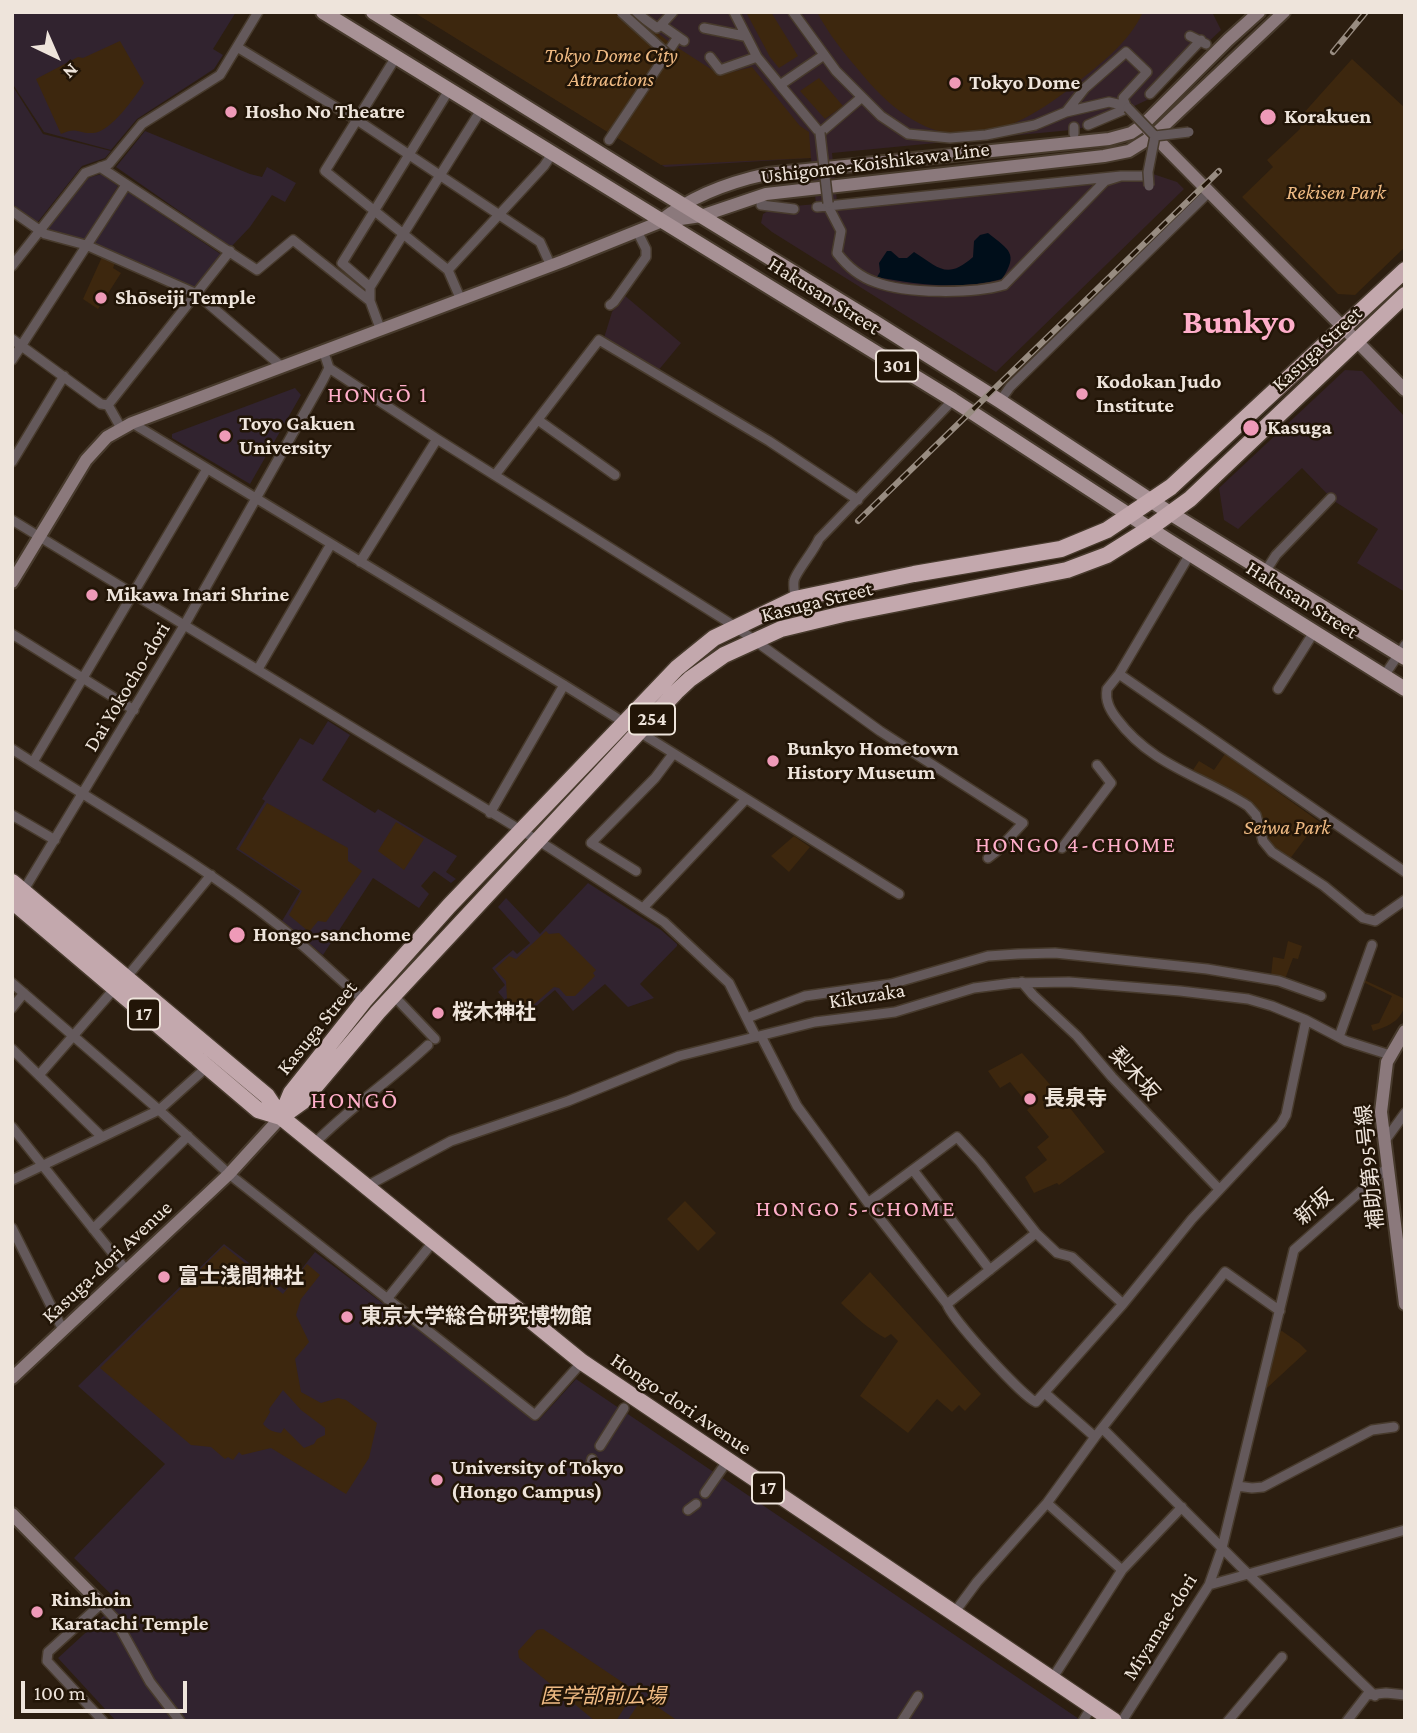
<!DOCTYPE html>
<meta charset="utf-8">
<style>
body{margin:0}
#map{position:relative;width:1417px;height:1733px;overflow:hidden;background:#2c1e10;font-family:"Crimson Pro",serif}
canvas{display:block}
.frame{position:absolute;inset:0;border:14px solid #eee4db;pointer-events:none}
.north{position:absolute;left:21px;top:21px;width:70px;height:70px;-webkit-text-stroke:5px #221507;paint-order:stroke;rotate:136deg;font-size:19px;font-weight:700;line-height:28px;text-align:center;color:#eee4db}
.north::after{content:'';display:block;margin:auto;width:24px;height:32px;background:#eee4db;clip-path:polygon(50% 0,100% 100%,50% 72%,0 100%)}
.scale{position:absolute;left:21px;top:1681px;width:166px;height:32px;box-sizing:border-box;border:4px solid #eee4db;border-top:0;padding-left:9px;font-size:21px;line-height:24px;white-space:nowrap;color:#eee4db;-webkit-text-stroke:5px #221507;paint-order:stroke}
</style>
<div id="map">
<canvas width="1417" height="1733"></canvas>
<div class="frame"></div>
<div class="north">N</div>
<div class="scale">100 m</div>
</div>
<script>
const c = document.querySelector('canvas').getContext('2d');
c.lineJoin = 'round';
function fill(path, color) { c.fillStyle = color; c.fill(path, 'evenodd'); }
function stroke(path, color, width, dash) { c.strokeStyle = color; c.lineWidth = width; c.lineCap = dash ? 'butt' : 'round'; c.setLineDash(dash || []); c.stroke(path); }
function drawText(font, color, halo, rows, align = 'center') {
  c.font = font + ' "Crimson Pro","Noto Sans JP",serif'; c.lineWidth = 5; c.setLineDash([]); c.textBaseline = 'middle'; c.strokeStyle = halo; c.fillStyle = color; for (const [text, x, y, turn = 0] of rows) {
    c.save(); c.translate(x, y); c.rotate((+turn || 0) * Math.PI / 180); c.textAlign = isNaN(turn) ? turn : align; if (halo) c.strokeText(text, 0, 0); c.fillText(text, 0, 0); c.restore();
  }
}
fill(new Path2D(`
 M414,12H1212L1221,30L1147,100L1092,126L1071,130L832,153L837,202L1144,171L1177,182L1184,189L996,372L772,232L761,223L763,214L773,208L816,204L811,158L665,167Z
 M624,295L681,343L657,372L604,338L612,312Z
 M1345,370L1362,371L1405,417V592L1357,563L1378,529L1334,501L1302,468L1238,529L1224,520L1219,488Z`), '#342229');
fill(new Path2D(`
 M12,12H236L213,49L223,55L214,69L137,119L111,150L44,132L12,83Z
 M12,85L43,134L111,151L105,158L82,166L37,223L12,204Z
 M145,131L250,174L262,177L267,167L296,183L285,202L272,195L250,227L231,247L116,167Z
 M101,174L118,186L84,240L48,229L88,178Z
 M128,192L222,255L196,289L94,243Z
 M295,388L301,395L250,484L172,438V434Z
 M328,721L350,735L322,780L375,813L378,809L457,856L446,872L456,879L451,883L434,871L421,886L429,894L419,908L373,878L323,955L282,921L300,891L236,849L265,801L262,799L300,738L313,745Z
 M588,883L661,930L677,944V946L640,984L654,998L628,1007L605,984L573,1011L555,990L521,1019L498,992L505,985L492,968L513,950L517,954L530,943L498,907L506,898L540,934Z
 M224,1244L285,1290L315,1252L538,1421L576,1379L1082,1721H116L58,1658L119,1602L74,1558L165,1464L78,1386Z`), '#31232f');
fill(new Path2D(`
 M631,12L669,42L720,75L752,67L800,126L809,132L811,158L661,165L415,13Z
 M746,12H771L798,56L779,68L770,57Z
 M817,12H1143C1129,43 1099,65 1073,86C993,149 930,157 861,73C845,54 829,35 817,12Z
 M120,41L144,83C135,97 111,132 93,133C78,134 77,126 61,134L36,79L78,57L83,58Z
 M1352,59L1405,108V247L1355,295L1338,294L1242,197L1273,167L1267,160L1300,129L1302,115Z
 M819,78L843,106L825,119L800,91Z
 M102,257L115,263L113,268L121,273L98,309L83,299Z
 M1225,754L1324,825L1317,835L1310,832L1289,860L1272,846L1258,811L1239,796L1193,770L1199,761L1214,770Z
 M267,803L348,848V861L362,871L326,922L318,921L309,932L289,915L302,891L239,849Z
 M396,822L424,839L404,870L378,851Z
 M794,836L810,847L789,872L771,856Z
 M546,931L549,934L559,933L596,970L593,973L595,976L575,996H566L559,988L554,987L532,1006L512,1005L507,999L506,981L495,969L509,956L516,959Z
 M1288,941L1302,946L1298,959L1293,958L1285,979L1271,976L1273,957L1284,959Z
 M1362,979L1405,999C1405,1019 1390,1026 1373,1031L1371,1025L1379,1023L1392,996L1361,981Z
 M1022,1053L1062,1098L1105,1152L1059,1185L1057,1183L1034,1193L1025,1177L1047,1160L1037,1147L1049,1137L1027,1110L1030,1107L1010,1082L1000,1088L988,1071Z
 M685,1201L716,1233L698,1251L667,1219Z
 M224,1246L283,1294L307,1264L320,1275L301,1299L296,1315L309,1342L295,1359L301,1392L321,1403L338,1398L346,1400L377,1423L369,1458L346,1494L271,1448L242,1455L239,1452L233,1460L228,1457L225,1459L211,1447L191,1445L100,1368ZM283,1390L301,1410L325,1428V1435L317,1439L314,1444L304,1448L284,1428L281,1433C273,1432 268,1430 263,1424L270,1412L269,1409Z
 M870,1272L981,1394L965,1411L959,1405L952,1412L937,1399L908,1433L860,1396L898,1341L891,1334L885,1338C869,1329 855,1317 841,1303Z
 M1282,1331L1299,1343L1307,1351L1267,1388L1264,1385L1278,1332Z
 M543,1629L631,1688L632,1696L616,1721H595L519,1658L518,1651L537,1630Z
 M643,1697L678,1721H627Z`), '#3d270e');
fill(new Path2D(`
 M988,233C1009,250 1019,253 1002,279C960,290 919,285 877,277L880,272L879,263L887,251H891L899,258H907L914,252C939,268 947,280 973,257L974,241L980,235Z`), '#000e1a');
const street = new Path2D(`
 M635,12L657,28L661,25L684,41
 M734,12L757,57L780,85
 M793,12L836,71L881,116L908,134L950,138L986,135L1035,125L1066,112L1109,102L1126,106L1123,98L1147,72L1126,52L1085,88L1066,112
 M661,25L673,12
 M704,28L744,36
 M1190,36L1206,44
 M237,47L357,120L540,242L551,266
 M824,55L780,85L820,133L862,97
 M396,57L325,171L448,270L461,300
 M710,57L720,70L757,57
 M1150,94L1201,40
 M1088,125L1128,108
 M1074,127V134
 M609,140L678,37
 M100,167L257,270L293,240L370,301
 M1121,176L1105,181L1004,285C972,294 906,294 875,282C860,277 847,266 837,253L841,231L828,206L1121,176H1148
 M761,205L794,209
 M817,207L828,206V203
 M12,211L45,234L86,245L197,294L281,366
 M12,266L85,173L109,164L142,124L220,75L258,12
 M448,270L544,166L552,154
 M370,287L342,263L449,90
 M610,305L614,302L646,257V249L637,231
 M380,328L370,301V287L481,110
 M12,339L101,404L108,405L121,428
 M12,360L126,185
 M329,368L437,439L736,627L880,731L1023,823L997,851L988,858
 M1000,401L1010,387L1209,192
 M108,405L230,251
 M538,420L615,475
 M132,423L564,685L899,894
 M12,462L64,376
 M495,475L599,340L769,441L858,500
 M12,520L550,848L664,922L729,983L756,1037
 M1190,554L1119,674L1107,689C1105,701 1110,710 1117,719C1152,766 1202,776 1248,806L1256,815L1263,841L1272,852L1324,886L1363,918L1375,921L1405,900
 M360,562L437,439
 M1265,572L1276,555L1331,498
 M795,599C795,594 793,586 794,581C795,573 814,551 819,539L953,400
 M12,634L134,710
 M258,669L331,544
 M1119,674L1405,872
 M1384,676L1405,645
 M1278,689L1314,632
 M12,749C101,807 195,859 278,925C309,949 336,977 366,1002
 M33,762L207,469
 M490,813L564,685
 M12,815L55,840
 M1062,848L1111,783L1097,765
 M636,871L591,843L655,778L673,754
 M22,893L185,624L323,380L329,368L323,350
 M643,908L746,799
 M126,978L211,875
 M1022,982L1033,995L1077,1036L1112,1077L1219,1189
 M12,983L159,1110L229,1174L535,1415L582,1362
 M394,996L435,1039
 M12,1008L24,993
 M747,1018L805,996L891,984L988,956L1018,954L1055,953L1207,969L1279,981L1321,996
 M761,1036L797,1106L874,1211L947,1304C950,1317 1022,1396 1036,1402L1123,1304L1192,1219L1281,1124L1286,1115L1306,1020
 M1339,1037L1372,945
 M12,1049L102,1137
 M39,1075L115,988
 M12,1127L126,1270
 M1384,1142L1405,1113
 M314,1144C349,1108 391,1080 428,1045
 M913,1170L990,1270
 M12,1180L159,1110L207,1067
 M365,1187L451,1141L568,1101L679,1056L815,1022L895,1012L974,988L1013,983L1069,982L1180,991L1248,999L1272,1006L1306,1020L1346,1041L1390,1055
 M869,1202L957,1137L980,1162L1036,1233L1057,1253L1072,1257L1123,1304
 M12,1228L63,1330
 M93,1229L188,1136
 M387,1299L433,1242
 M947,1304L1036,1233
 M1045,1393L1095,1437
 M1102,1428L1242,1568L1375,1696
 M600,1446L624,1408
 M591,1463L592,1459
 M1237,1486L1252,1488L1263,1487L1372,1430L1394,1427
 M705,1493L728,1460
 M1047,1503L1122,1570
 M688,1510L696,1504
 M1209,1585L1405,1530
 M954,1613L977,1582L1047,1503L1095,1437L1225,1272L1280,1311
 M1052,1679L1122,1570L1182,1507
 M103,1721L47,1661L48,1652L101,1604L115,1619L150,1682L180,1721
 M902,1721L918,1696
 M1083,1721L1092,1706
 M1122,1721L1209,1585L1222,1548L1294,1250L1387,1168
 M1228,1721L1282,1657
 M1347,1721L1367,1695L1386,1693L1405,1695`);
const secondary = new Path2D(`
 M1148,130L1405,390
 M660,221C690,197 730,182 767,174L1109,139L1131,133L1143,125L1228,40L1259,12
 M12,582L86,460L107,437L132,423L563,261L660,222L701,216L766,194L1104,156L1129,151L1153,136L1284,12
 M1405,1031L1387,1062L1381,1112L1405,1304
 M12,1378L229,1174L281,1117
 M12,1514L101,1604`);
const primary = new Path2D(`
 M323,12L953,400L1166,539L1405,689
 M373,12L657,189L873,321L1000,401L1170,513L1405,658`);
const highway = new Path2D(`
 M12,882L267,1096L281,1117L582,1362L1114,1721
 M12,901L258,1110L281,1117
 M281,1117L291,1093L364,1001L449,906L677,668L714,638L795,599L914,574L1061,549L1107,530L1171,487L1405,270
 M281,1117L302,1102L378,1012L676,692L690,679L724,655L781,629L843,614L1067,570L1107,555L1150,528L1190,499L1405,295`);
stroke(street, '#473a2c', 12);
stroke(secondary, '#473a2c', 16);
stroke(primary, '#473a2c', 18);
stroke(highway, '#473a2c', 19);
stroke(street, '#64595b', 9);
stroke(secondary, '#8b797c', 12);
stroke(primary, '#a89296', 14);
stroke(highway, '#c3a8ad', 16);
const rail = new Path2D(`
 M1333,52L1366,12
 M858,521L1219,171`);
stroke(rail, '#988c81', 6);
stroke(rail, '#221507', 3.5, [10]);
const streetBridge = new Path2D(`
 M621,12L673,59
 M1128,108L1155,136L1189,132
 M820,133L828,203
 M1149,186L1148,172L1155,136`);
stroke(streetBridge, '#473a2c', 12, []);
stroke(streetBridge, '#64595b', 9);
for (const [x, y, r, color] of [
 [955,83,7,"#ef9ab8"],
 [231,112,7,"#ef9ab8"],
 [1268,117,9,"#ef9ab8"],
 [101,298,7,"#ef9ab8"],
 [1082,394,7,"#ef9ab8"],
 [1251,428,9,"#ef9ab8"],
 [225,436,7,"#ef9ab8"],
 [92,595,7,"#ef9ab8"],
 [773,761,7,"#ef9ab8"],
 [237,935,9,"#ef9ab8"],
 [438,1013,7,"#ef9ab8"],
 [1030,1099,7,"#ef9ab8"],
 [164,1277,7,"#ef9ab8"],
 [347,1317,7,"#ef9ab8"],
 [437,1480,7,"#ef9ab8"],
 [37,1612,7,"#ef9ab8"]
]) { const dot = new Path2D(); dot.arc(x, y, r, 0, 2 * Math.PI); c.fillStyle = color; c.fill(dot); stroke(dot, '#221507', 2.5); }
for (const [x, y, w] of [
 [897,366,42],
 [652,719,46],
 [144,1014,32],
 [768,1488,32]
]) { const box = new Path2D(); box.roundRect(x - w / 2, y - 15.5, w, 31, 5); c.fillStyle = '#221507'; c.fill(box); stroke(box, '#eee4db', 2); }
drawText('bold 19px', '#eee4db', null, [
 ["301",897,366],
 ["254",652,719],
 ["17",144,1014],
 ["17",768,1488]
]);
drawText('italic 21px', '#efba83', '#221507', [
 ["Tokyo Dome City",611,56],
 ["Attractions",611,80],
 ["Rekisen Park",1336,193],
 ["Seiwa Park",1287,828],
 ["医学部前広場",603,1697]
]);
drawText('bold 21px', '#eee4db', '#221507', [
 ["Tokyo Dome",969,83],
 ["Hosho No Theatre",245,112],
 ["Korakuen",1284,117],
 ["Shōseiji Temple",115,298],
 ["Kodokan Judo",1096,382],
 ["Institute",1096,406],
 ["Toyo Gakuen",239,424],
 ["University",239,448],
 ["Kasuga",1267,428],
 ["Mikawa Inari Shrine",106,595],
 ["Bunkyo Hometown",787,749],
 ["History Museum",787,773],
 ["Hongo-sanchome",253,935],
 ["桜木神社",452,1013],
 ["長泉寺",1044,1099],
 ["富士浅間神社",178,1277],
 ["東京大学総合研究博物館",361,1317],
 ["University of Tokyo",451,1468],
 ["(Hongo Campus)",451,1492],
 ["Rinshoin",51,1600],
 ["Karatachi Temple",51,1624]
], 'left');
drawText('21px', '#eee4db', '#221507', [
 ["Ushigome-Koishikawa Line",875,163,-7],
 ["Hakusan Street",824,296,32],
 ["Kasuga Street",1317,349,-43],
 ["Hakusan Street",1302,600,32],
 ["Kasuga Street",817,602,-14],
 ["Dai Yokocho-dori",127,687,-59],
 ["Kikuzaka",867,996,-9],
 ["Kasuga Street",317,1028,-51],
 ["梨木坂",1134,1074,48],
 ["補助第95号線",1370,1167,-96],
 ["新坂",1314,1207,-41],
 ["Kasuga-dori Avenue",107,1262,-43],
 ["Hongo-dori Avenue",681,1404,34],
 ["Miyamae-dori",1160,1627,-58]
]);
c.letterSpacing = '2px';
drawText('23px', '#ffaeca', '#221507', [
 ["HONGŌ 1",378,395],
 ["HONGO 4-CHOME",1076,845],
 ["HONGO 5-CHOME",856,1209]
]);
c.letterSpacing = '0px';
c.letterSpacing = '2px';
drawText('24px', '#ffaeca', '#221507', [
 ["HONGŌ",355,1101]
]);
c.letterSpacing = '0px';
drawText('bold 35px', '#ffaeca', '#221507', [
 ["Bunkyo",1239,322]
]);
</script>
